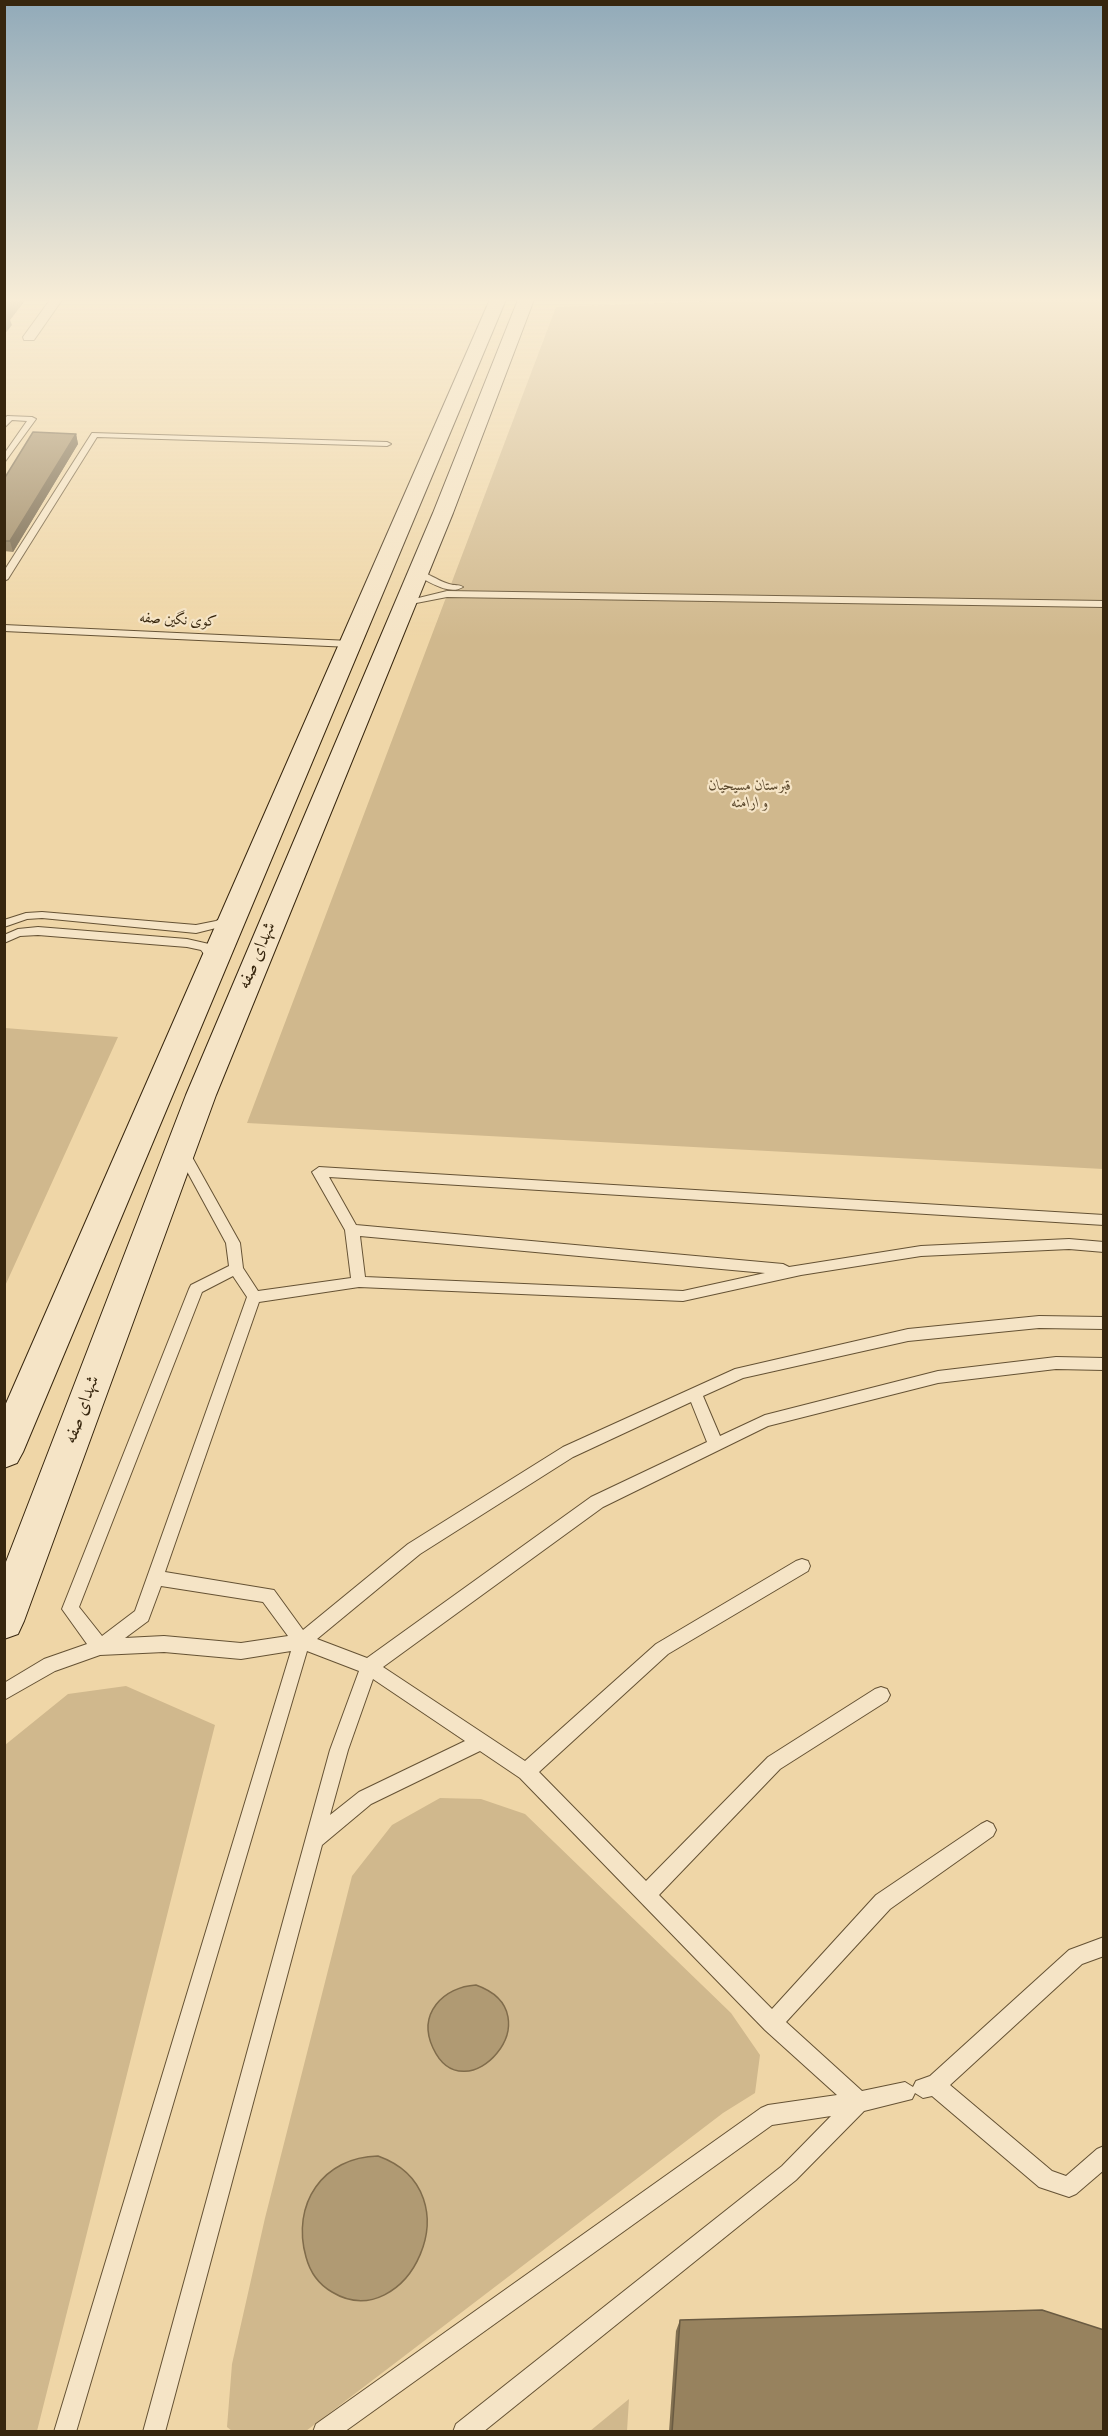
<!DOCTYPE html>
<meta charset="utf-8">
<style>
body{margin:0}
#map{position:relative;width:1108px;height:2436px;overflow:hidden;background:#efd6a7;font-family:"IM FELL English",serif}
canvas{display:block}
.frame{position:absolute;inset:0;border:6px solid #37260e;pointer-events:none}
</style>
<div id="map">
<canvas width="1108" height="2436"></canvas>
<div class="frame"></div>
</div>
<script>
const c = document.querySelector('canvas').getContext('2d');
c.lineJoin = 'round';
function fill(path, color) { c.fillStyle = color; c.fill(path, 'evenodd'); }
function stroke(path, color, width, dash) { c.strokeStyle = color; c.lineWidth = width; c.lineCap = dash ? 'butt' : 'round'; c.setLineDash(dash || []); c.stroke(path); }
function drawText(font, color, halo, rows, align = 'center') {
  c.font = font + ' "IM FELL English",Amiri,serif'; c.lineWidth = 4.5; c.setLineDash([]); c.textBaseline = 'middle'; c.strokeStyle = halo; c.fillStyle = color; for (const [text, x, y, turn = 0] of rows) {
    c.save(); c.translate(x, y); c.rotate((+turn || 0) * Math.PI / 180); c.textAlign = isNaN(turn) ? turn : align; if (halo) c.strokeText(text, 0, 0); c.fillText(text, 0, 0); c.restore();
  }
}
fill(new Path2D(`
 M812,297H1103V1169L247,1123L556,307Z
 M5,1028L118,1037L5,1286L4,1028Z
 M126,1686L215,1725L37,2431H5V1745L68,1694Z
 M440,1798L481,1799L525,1814L731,2013L760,2055L755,2093L723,2113L306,2431H232L227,2427L232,2364L265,2218L352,1876L392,1825Z
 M629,2399L627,2431H590Z`), '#d0b88d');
const water = new Path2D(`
 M476,1985C557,2014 465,2117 433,2048C417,2014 443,1987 476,1985Z
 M378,2156C478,2192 406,2337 332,2292C318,2284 310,2272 306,2257C291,2204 323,2157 378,2156Z`);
fill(water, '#b09a73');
stroke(water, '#806c4b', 1.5);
const service = new Path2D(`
 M7,416L32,417L36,419L4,463V454L27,421L12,420L4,428V420Z
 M92,433L387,442L391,444L387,446L97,437L8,579L4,581V571Z
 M415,571C427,571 437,581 449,584C455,586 458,584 463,587C449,596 429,581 415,575Z
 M447,591L1104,601V607L447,597L406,605L402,602Z
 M4,625L350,641L355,644L350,647L4,631Z
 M42,912L196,925L216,921L232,913L238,916L224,926L196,933L42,918L27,919L4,927V920L26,913Z
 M38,927L187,939L209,944L220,959L218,962H210L201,950L187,947L38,935L20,936L4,943V935L18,929Z
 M182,1146L187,1148L240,1243L243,1268L258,1291L351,1278L345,1230L312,1172L319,1167L1104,1215V1225L329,1177L356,1225L783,1264L789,1267L921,1246L1069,1239L1104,1242V1252L1069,1249L921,1256L801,1275L683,1301L359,1287L259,1302L165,1572L274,1590L303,1630L408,1544L563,1447L735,1369L908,1329L1039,1316L1104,1317V1329L1039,1328L908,1341L743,1378L703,1396L720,1436L765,1415L938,1371L1056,1357L1104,1358V1370L1056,1369L938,1383L768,1426L603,1507L383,1667L525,1761L656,1644L796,1561L802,1559L808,1561L810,1566L808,1571L668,1654L539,1772L646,1881L768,1757L875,1689L881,1687L887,1689L890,1695L887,1701L780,1769L659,1895L772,2009L876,1895L981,1824L987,1821L993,1824L996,1830L993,1836L890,1909L786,2022L862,2091L905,2082L913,2087L916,2081L930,2076L1069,1950L1104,1937V1956L1082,1964L950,2085L1052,2171L1066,2176L1097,2149L1104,2146V2170L1076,2194L1069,2197L1039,2187L932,2096L923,2098L915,2093L912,2099L864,2111L796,2180L483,2432H453L456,2424L782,2166L831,2116L772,2125L344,2432H313L316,2424L761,2108L768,2105L837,2095L765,2030L520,1778L480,1751L371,1804L322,1845L165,2432H143L330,1750L359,1671L307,1651L76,2432H54L291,1651L241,1659L164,1652L100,1655L55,1671L4,1700V1683L44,1659L87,1644L62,1609L189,1289L191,1285L229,1266L226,1243L176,1151ZM360,1236L765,1273L683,1291L365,1277ZM233,1276L247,1297L135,1611L102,1636L79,1607L202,1292ZM691,1402L707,1442L591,1497L367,1658L317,1639L420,1554L573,1457ZM161,1586L263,1602L288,1636L241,1643L164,1636L125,1638L148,1621ZM373,1679L465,1741L359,1792L330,1815L348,1750Z`);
const minor = new Path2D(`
 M52,297H64L34,340H24L23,337Z`);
const secondary = new Path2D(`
 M491,297H507L23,1452L17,1463L4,1468V1408Z
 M519,297H535L453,513L216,1095L24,1621L18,1634L4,1639V1567L186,1095L433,513Z`);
stroke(service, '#655234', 2);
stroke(minor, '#655234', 2);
stroke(secondary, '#37260e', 2);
fill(service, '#f5e4c6');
fill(minor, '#f5e4c6');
fill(secondary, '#f5e4c6');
fill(new Path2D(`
 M76,434L78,444L13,552L4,551V479Z
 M680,2320L1104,2432H669L676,2331Z`), '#827051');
fill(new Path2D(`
 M11,297H28L10,320L12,325L4,335V305Z
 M76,434L78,444L13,552L10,541Z`), '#6a5b42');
const building = new Path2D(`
 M4,297H11L4,305Z
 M33,432L76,434L10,541H4V479Z
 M1042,2310L1104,2330V2432H672L680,2320Z`);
fill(building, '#97825e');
stroke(building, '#6a5b42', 1.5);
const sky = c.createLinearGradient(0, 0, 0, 638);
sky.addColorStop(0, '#91aab9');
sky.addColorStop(0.47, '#f8edd7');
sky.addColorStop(1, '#f8edd700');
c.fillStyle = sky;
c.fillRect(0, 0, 1108, 638);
drawText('15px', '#37260e', '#f5e4c6', [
 ["کوی نگین صفه",178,621,3]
]);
drawText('italic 15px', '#5d4a2e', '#f5e4c6', [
 ["قبرستان مسیحیان",750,787],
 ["و ارامنه",750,804]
]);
drawText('18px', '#37260e', '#f5e4c6', [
 ["شهدای صفه",258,956,-67],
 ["شهدای صفه",83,1410,-70]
]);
</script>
